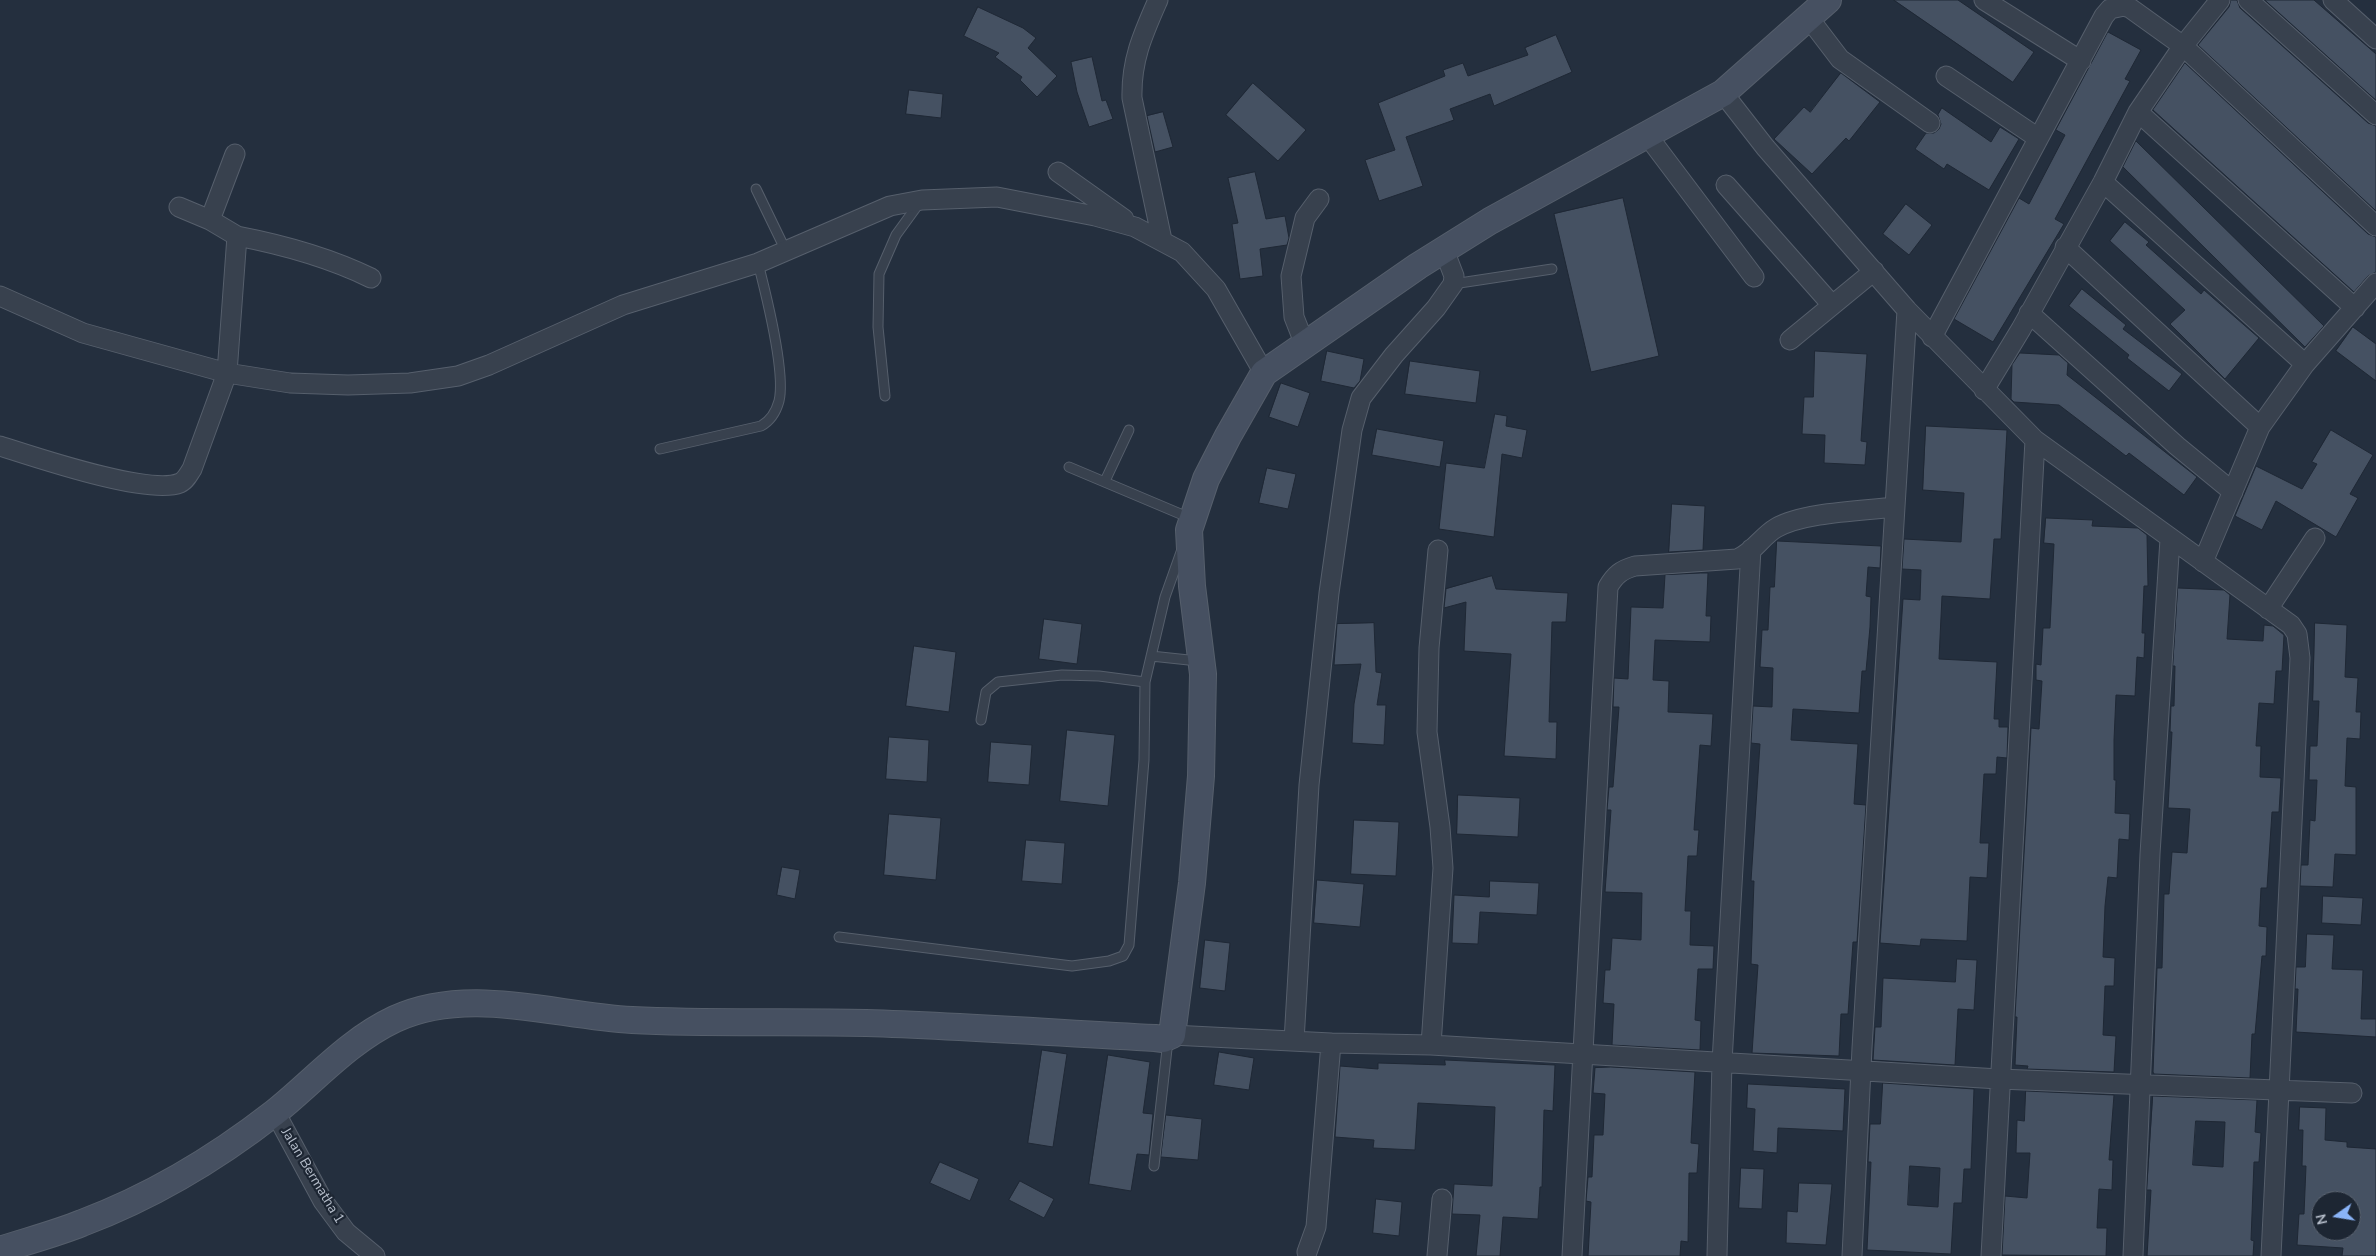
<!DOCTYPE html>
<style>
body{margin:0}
#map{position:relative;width:2376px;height:1256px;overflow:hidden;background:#242f3e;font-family:"Nunito Sans",sans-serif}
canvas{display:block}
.north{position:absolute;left:2311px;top:1191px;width:50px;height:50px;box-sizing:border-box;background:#1d2633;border:1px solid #59626f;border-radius:50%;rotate:257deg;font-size:14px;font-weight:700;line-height:20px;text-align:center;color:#b4bcc9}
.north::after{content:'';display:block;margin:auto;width:18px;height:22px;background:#8ab4f8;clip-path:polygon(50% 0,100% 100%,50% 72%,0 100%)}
</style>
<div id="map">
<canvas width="2376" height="1256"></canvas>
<div class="north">N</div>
</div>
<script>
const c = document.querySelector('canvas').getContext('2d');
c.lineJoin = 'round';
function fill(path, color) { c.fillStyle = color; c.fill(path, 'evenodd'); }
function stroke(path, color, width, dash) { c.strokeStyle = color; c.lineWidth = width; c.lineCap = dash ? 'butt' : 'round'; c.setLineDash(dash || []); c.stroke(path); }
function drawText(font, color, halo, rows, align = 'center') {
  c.font = font + ' "Nunito Sans",sans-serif'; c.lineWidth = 4.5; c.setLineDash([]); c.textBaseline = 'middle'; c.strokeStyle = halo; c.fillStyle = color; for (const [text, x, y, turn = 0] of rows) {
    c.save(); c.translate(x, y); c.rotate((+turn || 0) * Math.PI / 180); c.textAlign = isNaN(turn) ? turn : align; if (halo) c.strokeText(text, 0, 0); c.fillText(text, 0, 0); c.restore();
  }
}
const building = new Path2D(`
 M1894,0H1958L2034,52L2013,82Z
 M2231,0H2237L2240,8L2368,123L2376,126V211L2198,45L2229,7Z
 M2265,0H2314L2376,54V100Z
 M978,7L1023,28L1036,38L1028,48L1057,76L1037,97L1020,80L1022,77L995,57L999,53L964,36Z
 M2108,32L2141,50L2125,79L2130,81L2055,219L2064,224L1993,342L1954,319L2019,198L2029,204L2065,135L2056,130Z
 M1556,35L1572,72L1494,106L1490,94L1450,109L1454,120L1406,137L1423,186L1379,201L1365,160L1395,150L1378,103L1445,76L1443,70L1463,63L1468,76L1528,55L1525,48Z
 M1092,57L1102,101L1106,100L1113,119L1089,127L1077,92L1071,62Z
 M2185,63L2368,234L2376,237V272L2368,276L2354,292L2153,110Z
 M1841,73L1880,102L1849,141L1846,138L1812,174L1774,139L1804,107L1810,112Z
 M1253,83L1306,130L1278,161L1226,115Z
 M909,90L943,94L941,118L906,114Z
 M1942,108L1991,142L2000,127L2019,139L1989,190L1947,164L1944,169L1915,149L1926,133H1934L1939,129L1941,124L1938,115Z
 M1163,112L1173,147L1155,152L1147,116Z
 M2136,141L2324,326L2305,347L2123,167Z
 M1255,172L1266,219L1285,216L1289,238L1287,245L1260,249L1263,276L1240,279L1232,224L1238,223L1228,178Z
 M1623,198L1659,356L1591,372L1554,214Z
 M1906,204L1932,225L1909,255L1883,234Z
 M2125,222L2149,242L2146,245L2201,294L2204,290L2259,338L2225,379L2170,324L2185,310L2110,241Z
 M2082,289L2126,325L2123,329L2182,374L2169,391L2127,358L2129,355L2069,306Z
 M2353,327L2376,344V381L2336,351Z
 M1327,351L1364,359L1360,381L1354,388L1321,381Z
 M1815,351L1867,354L1861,441L1867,442L1865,465L1824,463L1825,435L1802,434L1804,397H1813Z
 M2020,353L2059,355L2068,363L2067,375L2197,477L2184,495L2129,453L2126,456L2059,405L2014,402L2011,399L2012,365Z
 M1410,361L1480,371L1476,403L1405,394Z
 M1281,383L1310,393L1298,427L1269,417Z
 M1495,414L1507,416L1506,426L1527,430L1522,458L1502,454L1494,537L1439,529L1446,463L1484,468Z
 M1926,426L2007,430L2001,539H1994L1990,599L1942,596L1939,659L1997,662L1994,719H1999V727H2008L2007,758L1997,757L1996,774H1984L1980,843H1989L1987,878L1970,877L1967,941L1921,939L1920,946L1880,943L1903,599L1920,600L1921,570L1902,569L1904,539L1961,542L1964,493L1923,490Z
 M1377,429L1444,441L1440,467L1372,455Z
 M2331,430L2373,455L2350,494L2358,498L2336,537L2276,501L2262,530L2235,516L2256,466L2302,489L2317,464L2312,462Z
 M1267,468L1296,474L1288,509L1259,503Z
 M1672,504L1705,506L1703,550L1669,552Z
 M2046,518L2093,520L2092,526L2138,528L2147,535L2148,586H2144L2142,633H2145L2144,658L2137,657L2135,696L2116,695L2114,740V780H2116L2115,813L2130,814L2129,840L2119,839L2117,878L2108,877L2105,906L2103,957L2115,958L2114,986H2105L2103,1035L2116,1036L2114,1072L2027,1069L2028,1066L2015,1065L2017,1017H2015L2031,728L2039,729L2042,681L2036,680V664L2041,665L2043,628H2050L2054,544L2044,543Z
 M1777,541L1881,546L1880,568L1868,567L1866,596L1871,597L1870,627L1866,671H1862L1859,713L1793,709L1791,740L1858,744L1854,804L1866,805L1857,942H1853L1848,1014H1841L1839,1056L1752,1053L1758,965L1751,964L1754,881H1751L1760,744L1751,743L1753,706L1772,707L1773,668L1760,667L1762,630H1768L1770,587H1774Z
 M1701,573H1708L1706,616H1711L1710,642L1655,640L1653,680L1669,681L1668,712L1713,714L1711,746L1700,745L1694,830H1699L1697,856H1688L1685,911H1691L1690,945L1714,946L1713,969H1698L1695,1020L1701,1021L1700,1050L1612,1045L1614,1004L1603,1003L1605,970H1610L1612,938L1641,940L1642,893L1605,892L1611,810H1607L1609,787H1613L1619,707H1613L1614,678L1628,679L1631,607L1663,608L1665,575Z
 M1492,576L1496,589L1568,593L1566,622H1552L1549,722H1557L1556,759L1504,756L1511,654L1464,651L1466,602L1444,608L1446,589Z
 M2178,588L2224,590L2230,595L2227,639L2263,641L2264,625L2273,626L2284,635L2282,671H2276L2274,704L2259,703L2256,746H2261L2260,777L2281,778L2279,812H2272L2267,888H2261L2259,926L2267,927L2266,956H2262L2255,1034H2252L2250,1078L2154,1074L2153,1072L2157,968H2162L2164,894H2169L2172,852L2187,853L2190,809L2168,808L2172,732H2170L2171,706H2174L2175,666H2173Z
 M1044,619L1082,624L1077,664L1039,659Z
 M1374,623L1376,672L1382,673L1377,705H1386L1384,745L1352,743L1354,704L1361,664L1334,665L1337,624Z
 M2315,623L2347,625L2345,677L2358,678L2356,712H2361L2360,739L2347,738L2345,786L2356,787V855L2335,854L2333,887L2300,886L2301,865H2308L2310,820L2315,821L2317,780H2309L2310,746H2317L2319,701H2313Z
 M914,646L956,652L949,712L906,706Z
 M1067,730L1115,735L1108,806L1060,801Z
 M889,737L929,740L927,782L886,779Z
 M991,742L1032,745L1029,785L988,782Z
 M1458,795L1520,798L1518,837L1457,834Z
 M889,814L941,818L936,880L884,875Z
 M1354,820L1399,822L1396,876L1351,874Z
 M1026,840L1065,843L1062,884L1022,881Z
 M782,867L800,870L795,899L777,895Z
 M1317,880L1364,884L1360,927L1314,923Z
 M1490,881L1539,883L1537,915L1480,912L1478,944L1452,943L1454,895L1489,897Z
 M2323,896L2363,898L2361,925L2322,923Z
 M2307,934L2334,935L2332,969L2363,970L2361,1019H2376V1037L2296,1032L2298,989H2295L2296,967H2305Z
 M1205,940L1230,943L1225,991L1200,988Z
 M1957,959L1977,960L1974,1010L1958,1009L1955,1065L1873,1060L1875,1027H1881L1883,978L1955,982Z
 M1042,1050L1067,1054L1053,1147L1028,1143Z
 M1219,1052L1254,1058L1249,1090L1214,1085Z
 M1108,1055L1150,1062L1143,1113L1153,1114L1149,1155L1137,1154L1131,1191L1089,1184Z
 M1445,1060L1555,1065L1553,1111L1544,1110L1542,1187H1540L1538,1219L1503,1217L1500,1256H1476L1480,1215L1452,1214L1454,1184L1492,1186L1495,1107L1418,1103L1415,1150L1373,1148L1374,1140L1335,1137L1340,1066L1378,1069V1063L1445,1065Z
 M1611,1067L1695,1072L1691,1143L1699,1144L1697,1173H1689L1688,1242L1681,1241L1680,1256H1588L1591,1202L1586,1201L1588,1177H1592L1594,1135H1603L1605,1094L1593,1093L1595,1068Z
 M1883,1083L1974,1089L1971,1169H1964L1962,1203H1954L1951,1254L1867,1250L1871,1162H1868L1870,1124H1880ZM1910,1166L1940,1168L1938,1207L1908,1205Z
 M1748,1084L1845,1089L1843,1131L1778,1128L1777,1153L1753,1151L1755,1109L1747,1108Z
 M2026,1091L2114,1095L2109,1160H2113L2112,1190L2099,1189L2097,1228H2107L2106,1256L2002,1255L2005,1196L2027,1198L2030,1153H2016L2017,1120L2024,1121Z
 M2153,1096L2257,1100L2255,1132L2261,1133L2259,1162H2254L2251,1240L2254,1241L2253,1256H2147L2151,1190H2147ZM2196,1121L2225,1122L2223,1167L2193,1165Z
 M2300,1107L2326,1108L2325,1140L2347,1142V1147L2376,1149V1256H2342L2343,1248L2297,1245L2299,1214H2304L2306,1166H2302L2303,1130H2299ZM2321,1201H2354L2352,1231H2321Z
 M1166,1115L1202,1119L1198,1160L1161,1157Z
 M940,1162L979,1179L970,1201L930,1183Z
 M1741,1168L1764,1169L1762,1209L1739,1208Z
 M1020,1181L1054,1199L1044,1218L1009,1200Z
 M1799,1183L1832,1184L1826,1245L1786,1243L1787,1211L1797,1212Z
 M1376,1199L1402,1202L1399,1236L1373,1233Z`);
fill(building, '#455162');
stroke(building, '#1f2835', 1);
const lane = new Path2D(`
 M756,189L786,251
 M1453,284L1552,269
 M885,396L878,327L879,274L896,235L920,202
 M660,449L761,426C770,421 776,412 779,401C786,372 766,294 758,263
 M1069,467L1190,518
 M1105,481L1129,430
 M1151,656L1198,661
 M981,720L986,692L998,682L1062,675L1099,676L1145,682
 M839,937L1072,966L1109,961L1123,956L1129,945L1144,760L1145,682L1165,597L1181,552
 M1154,1166L1168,1040`);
const street = new Path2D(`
 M1158,0C1143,34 1131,60 1132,98L1162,240
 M1984,0L2081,61
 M2248,0L2376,115
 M2333,0L2376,39
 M1808,17L1840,59L1930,123
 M1946,76L2038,138
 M1723,93L1765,147L1907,310L2035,440L2291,625L2297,634L2300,658L2271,1256
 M2138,112L2355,308
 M1647,135L1754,277
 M1058,172L1124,219
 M2103,182L2305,364
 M1726,185L1832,305
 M210,220L235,154
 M237,236C284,245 328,257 371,278
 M2065,247L2260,427
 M0,296L83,333L227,373L290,383L348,385L410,383L458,376L489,365L623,305L758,263L890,206L922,200L997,197L1095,216L1135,227L1182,252L1216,289L1264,373
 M2029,313L2177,446L2233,492
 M1932,337L2104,16L2110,9L2124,6L2130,8L2183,46L2376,226
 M1790,340L1874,271
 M1305,345L1294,317L1291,276L1305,218L1319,199
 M1984,390L2021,329L2103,182L2138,112L2183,46L2220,0
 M0,446C35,457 149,496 180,483C185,481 189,474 192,469L227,373L237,236L210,220L179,207
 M2203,562L2260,427L2305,364L2376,283
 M2268,609L2315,538
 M1172,1035L1331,1043L1431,1045L1999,1079L2352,1093
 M1294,1041L1309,785L1329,593L1352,430L1361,398L1394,355L1436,308L1453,284L1454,276L1444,250
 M1431,1045L1443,868L1440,827L1427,732L1429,648L1438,550
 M275,1112L323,1201L346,1232L375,1256
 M1307,1252L1316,1227L1331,1043
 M1437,1256L1442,1199
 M1572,1256L1608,587C1615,575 1621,570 1635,566L1737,559C1753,553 1762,536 1776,528C1804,512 1863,511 1895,507
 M1717,1256L1722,1062L1751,549
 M1852,1256L1862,1048L1907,310
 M1991,1256L2035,440
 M2133,1256L2150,854L2170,539`);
const secondary = new Path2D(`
 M0,1250C27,1241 55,1234 82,1223C151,1197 215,1159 274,1113C313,1082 348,1041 395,1019C469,985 555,1016 632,1020C710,1024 788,1021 866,1023C963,1026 1059,1033 1155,1038L1163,1039L1172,1035L1192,883L1201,776L1203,674L1192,586L1189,530L1206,479L1228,436L1264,373L1418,266L1490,221L1723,93L1828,0`);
stroke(lane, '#565f6c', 11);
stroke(street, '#565f6c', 21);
stroke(secondary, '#565f6c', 28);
stroke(lane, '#38414e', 9);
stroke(street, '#38414e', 19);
stroke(secondary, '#465061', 26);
drawText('14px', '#b4bcc9', '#1d2633', [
 ["Jalan Bermatha 1",312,1176,59]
]);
</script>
